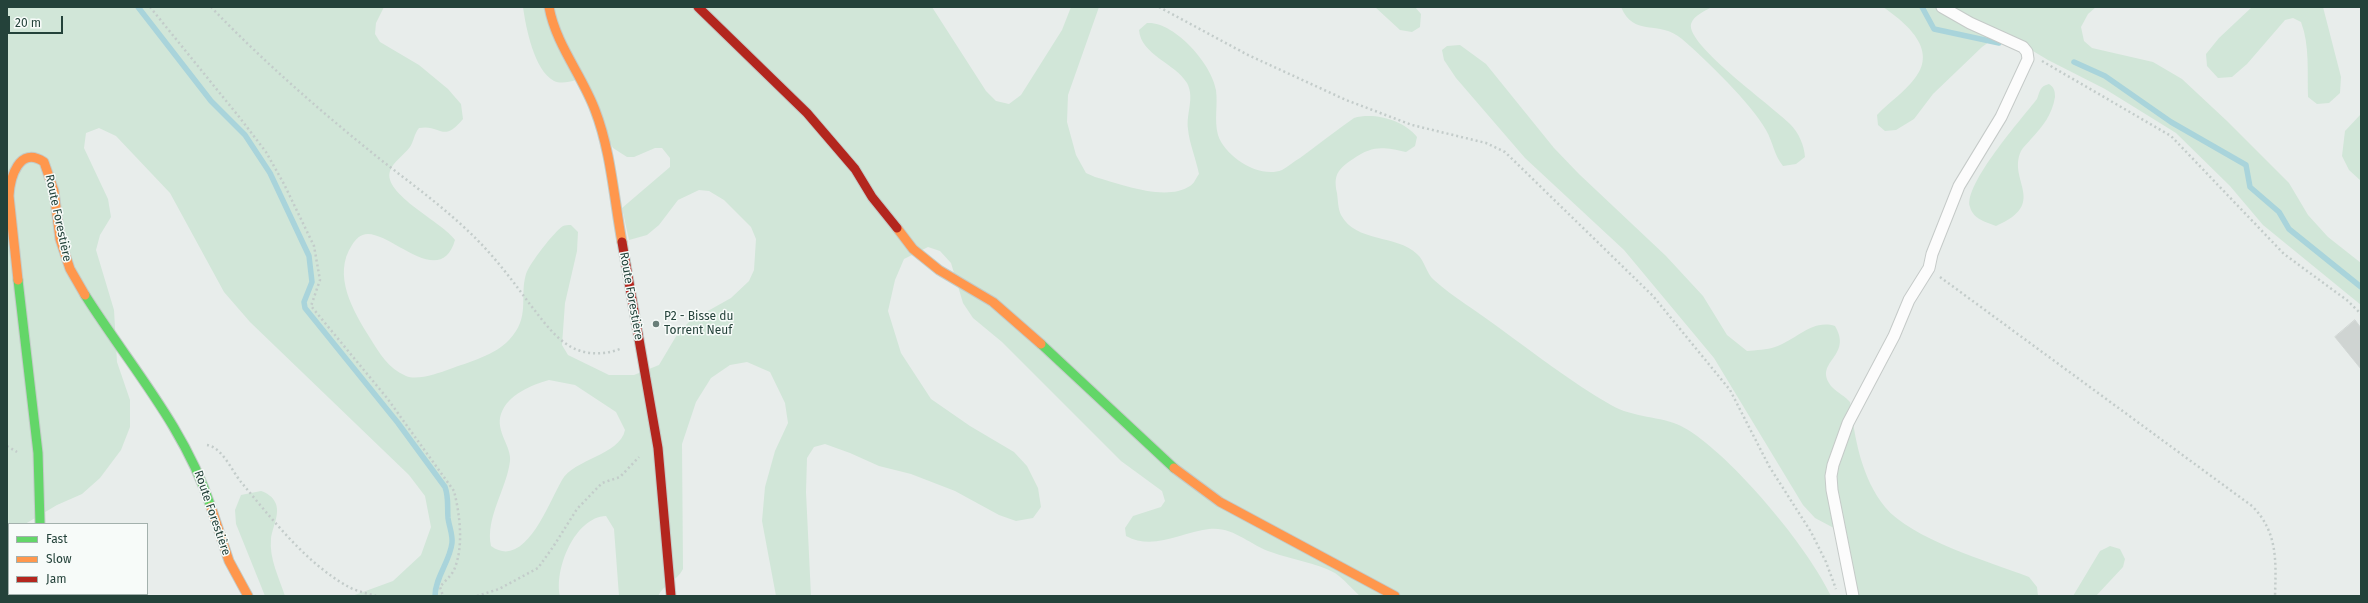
<!DOCTYPE html>
<meta charset="utf-8">
<style>
body{margin:0}
#map{position:relative;width:2368px;height:603px;overflow:hidden;background:#e8edeb;font-family:"Fira Sans",sans-serif}
canvas{display:block}
.frame{position:absolute;inset:0;border:8px solid #24423a;pointer-events:none}
.legend{position:absolute;left:8px;top:523px;width:140px;height:72px;box-sizing:border-box;background:#f7fbf9;border:1px solid #a3b1ad;margin:0;padding:5px 7px;list-style:none;font-size:12px;color:#24423a}
.legend li{display:flex;align-items:center;gap:8px;height:20px}
.legend b{width:20px;border:1px solid #a3b1ad}
.scale{position:absolute;left:8px;top:16px;width:55px;height:18px;box-sizing:border-box;border:2px solid #24423a;border-top:0;padding-left:5px;font-size:12px;line-height:14px;white-space:nowrap;color:#24423a;-webkit-text-stroke:3px #f7fbf9;paint-order:stroke}
</style>
<div id="map">
<canvas width="2368" height="603"></canvas>
<div class="frame"></div>
<ul class="legend">
<li><b style="height:5px;background:#63d668"></b>Fast</li>
<li><b style="height:5px;background:#ff974d"></b>Slow</li>
<li><b style="height:5px;background:#b3261e"></b>Jam</li>
</ul>
<div class="scale">20 m</div>
</div>
<script>
const c = document.querySelector('canvas').getContext('2d');
c.lineJoin = 'round';
function fill(path, color) { c.fillStyle = color; c.fill(path, 'evenodd'); }
function stroke(path, color, width, dash) { c.strokeStyle = color; c.lineWidth = width; c.lineCap = dash ? 'butt' : 'round'; c.setLineDash(dash || []); c.stroke(path); }
function drawText(font, color, halo, rows, align = 'center') {
  c.font = font + ' "Fira Sans",sans-serif'; c.lineWidth = 3; c.setLineDash([]); c.textBaseline = 'middle'; c.strokeStyle = halo; c.fillStyle = color; for (const [text, x, y, turn = 0] of rows) {
    c.save(); c.translate(x, y); c.rotate((+turn || 0) * Math.PI / 180); c.textAlign = isNaN(turn) ? turn : align; if (halo) c.strokeText(text, 0, 0); c.fillText(text, 0, 0); c.restore();
  }
}
fill(new Path2D(`
 M7,7H384L376,23L375,34L380,42L419,65L448,89L461,104L463,119C442,144 442,124 419,128C414,134 414,141 410,147C404,155 393,162 390,171C382,194 444,223 455,240C441,289 393,234 368,234C360,234 356,239 352,245C332,275 353,311 370,338C380,354 388,368 406,376C417,381 439,373 450,369C469,362 495,355 509,340C531,317 519,298 526,274C530,263 553,233 563,226C565,225 568,225 571,225L578,232L577,251L565,303L562,345L568,355L609,375H634L659,365L678,333L690,321L731,298L749,281L754,270L756,239L751,227L724,200L709,191L699,190L678,200L659,225L647,235L629,240L622,208L670,167V158L662,148H655L634,157H627L613,148L576,80C569,82 561,84 554,81C534,70 526,28 523,7H932L986,91L996,101L1009,104L1021,95L1062,30L1071,7H1099L1068,95L1067,122L1076,155L1086,173L1095,177C1120,184 1166,202 1190,186C1194,184 1196,178 1199,174C1196,159 1189,142 1188,129C1186,113 1195,98 1187,83C1175,63 1141,55 1139,30L1147,23C1174,21 1212,64 1216,90C1218,105 1214,120 1218,135C1225,157 1260,179 1282,170C1288,167 1294,161 1300,158C1318,145 1335,131 1354,118C1374,112 1404,120 1417,137L1415,146L1406,152C1383,147 1373,145 1353,159C1338,169 1333,175 1337,193C1338,200 1338,209 1341,215C1356,243 1396,234 1417,254C1425,261 1426,273 1434,280C1454,298 1477,311 1498,327C1535,354 1571,382 1611,405C1633,418 1661,416 1681,426C1689,430 1699,437 1706,443C1747,476 1808,548 1831,596H1360C1352,589 1344,579 1335,573C1315,562 1292,560 1271,552C1250,545 1233,526 1209,529C1181,532 1154,551 1126,536L1125,528L1133,516L1161,507L1165,501L1162,491L1121,461L1002,342L973,318L963,303L951,263L940,251L928,247L904,259L895,280L888,311L901,353L931,399L970,426L1014,452L1027,466L1038,488L1041,507L1033,518L1016,521L999,515L955,491L911,474L879,466L850,453L825,444L814,447L807,458L806,492L811,596H776L762,521L765,487L775,451L788,423L785,403L770,372L747,362L730,365L711,378L696,402L682,444L683,569C677,581 663,585 658,596H619L614,529L606,516C575,517 554,569 560,596H352L393,581L421,555L431,527L425,496L409,475L250,322L224,292L170,193L116,136L99,128L86,133L84,148L108,199L111,217L100,235L96,250L114,310L117,362L130,400V427L121,450L100,478L82,494L57,505L25,524H9V594H93L94,596H7ZM549,380L575,385L616,412L625,430C620,455 574,459 562,480C549,502 525,571 491,546C485,518 507,488 510,461C512,447 495,431 501,414C508,394 532,385 549,380Z
 M1375,7H1415L1421,14L1420,27L1412,32L1400,30Z
 M1621,7H1712C1705,11 1694,15 1691,24C1686,45 1775,108 1790,124C1799,133 1804,145 1805,157L1796,164L1783,166C1774,155 1773,142 1766,130C1752,104 1705,59 1682,39C1659,19 1634,38 1621,7Z
 M1883,7H2096L2088,14L2081,27L2084,41L2092,48L2153,62L2182,79L2227,121L2289,183L2308,215L2328,237L2361,263V305L2263,225L2230,186L2176,133L2105,89L2048,60L2008,36L2000,34L1982,47L1933,94L1914,119L1896,130L1885,131L1878,125L1877,115C1889,102 1905,92 1915,78C1938,49 1906,23 1883,7Z
 M2252,7H2323L2341,77L2340,93L2329,103L2317,104L2308,97C2307,72 2310,46 2301,22L2293,18L2285,20L2247,64L2232,77L2218,78L2207,66L2206,54L2219,38Z
 M1460,45L1486,64L1554,148L1579,174L1666,256L1703,296L1727,335L1747,351C1756,350 1767,350 1775,347C1797,340 1811,319 1835,326C1854,358 1810,362 1833,388C1838,393 1845,396 1850,402C1855,439 1861,477 1885,507C1911,539 1990,562 2029,577L2037,587L2038,596H1855L1856,584L1847,535L1815,518L1803,505L1714,358L1624,250L1525,158L1456,78L1444,60L1442,50L1447,46Z
 M2049,84C2054,87 2055,91 2055,97C2052,115 2043,126 2031,139C2028,143 2023,147 2021,151C2007,181 2049,203 1996,226C1986,222 1973,219 1970,207C1963,185 2023,117 2037,99C2040,91 2040,86 2049,84Z
 M2361,114V181L2349,170L2342,156L2345,131Z
 M261,491C267,493 273,497 275,502C281,513 272,528 271,539C269,558 279,578 285,596H265L236,524L235,510L241,495Z
 M2110,546L2120,549L2125,559L2123,567L2096,596H2073L2100,551Z`), '#d1e6d8');
stroke(new Path2D(`
 M138,7L211,101L245,135L270,173L309,256L312,282L304,302L305,308L398,423L445,487C449,498 447,506 448,518C449,526 453,535 452,543C450,561 435,578 435,596
 M1922,7L1934,29L1999,43
 M2074,62L2105,76L2171,122L2246,165L2250,187L2279,212L2289,229L2361,287`), '#a9d4db', 5.5);
const building = new Path2D(`
 M2355,320L2361,328V369L2335,337Z`);
fill(building, '#cfd4d2');
stroke(building, '#d1d6d4', 1);
const lane = new Path2D(`
 M1853,596L1832,490L1831,476L1833,465L1848,423L1894,336L1909,300L1929,268L1932,254L1959,186L2001,117L2028,59L2027,52L2023,47L1970,23L1942,7`);
const street = new Path2D(`
 M41,594L42,596`);
const fast = new Path2D(`
 M18,280L38,453L40,524
 M85,295C130,366 184,426 211,507
 M1041,344L1174,468`);
const slow = new Path2D(`
 M549,7C556,45 582,75 595,110C611,151 614,199 622,242
 M897,228L913,249L939,270L993,302L1041,344
 M18,280L9,196C10,178 19,145 44,162L54,191L60,239L70,269L85,295
 M1174,468L1220,502L1395,596
 M211,507L229,561L248,596`);
const jam = new Path2D(`
 M698,7L807,113L855,169L872,197L897,228
 M622,242L658,448L671,596`);
stroke(lane, '#c5cac8', 13);
stroke(street, '#c5cac8', 24);
stroke(fast, '#c3cbc8', 11);
stroke(slow, '#c3cbc8', 11);
stroke(jam, '#c3cbc8', 11);
stroke(new Path2D(`
 M150,7L240,118L266,152L284,184L314,246L320,280L311,306L387,398L454,491C460,515 464,547 454,570C451,576 444,582 440,587L443,596
 M211,7C259,57 311,103 365,147C399,175 434,199 466,229C490,251 510,277 529,303C540,317 551,333 565,343C581,355 602,356 620,349
 M1159,7L1248,55L1346,100L1412,125L1486,143L1505,152L1653,296L1730,390L1769,466L1811,532L1826,562L1836,589
 M2042,61L2171,136L2284,254L2348,301L2361,314
 M1940,277L2252,506C2278,532 2276,561 2275,596
 M207,445C222,447 232,471 241,482C272,519 305,562 347,586C355,591 366,593 376,596
 M7,446L17,452
 M477,596L499,589L538,568L553,547L577,509L602,483L620,477L639,457`), '#c3ccca', 2.5, [2, 3]);
stroke(lane, '#fcfcfc', 11);
stroke(street, '#fcfcfc', 22);
stroke(fast, '#63d668', 9);
stroke(slow, '#ff974d', 9);
stroke(jam, '#b3261e', 9);
for (const [x, y, r, color] of [
 [656,324,4,"#697e78"]
]) { const dot = new Path2D(); dot.arc(x, y, r, 0, 2 * Math.PI); c.fillStyle = color; c.fill(dot); stroke(dot, '#f7fbf9', 1.5); }
drawText('12px', '#24423a', '#f7fbf9', [
 ["Route Forestière",58,218,78],
 ["Route Forestière",631,296,80],
 ["Route Forestière",212,513,71]
]);
drawText('12px', '#24423a', '#f7fbf9', [
 ["P2 - Bisse du",664,317],
 ["Torrent Neuf",664,331]
], 'left');
</script>
